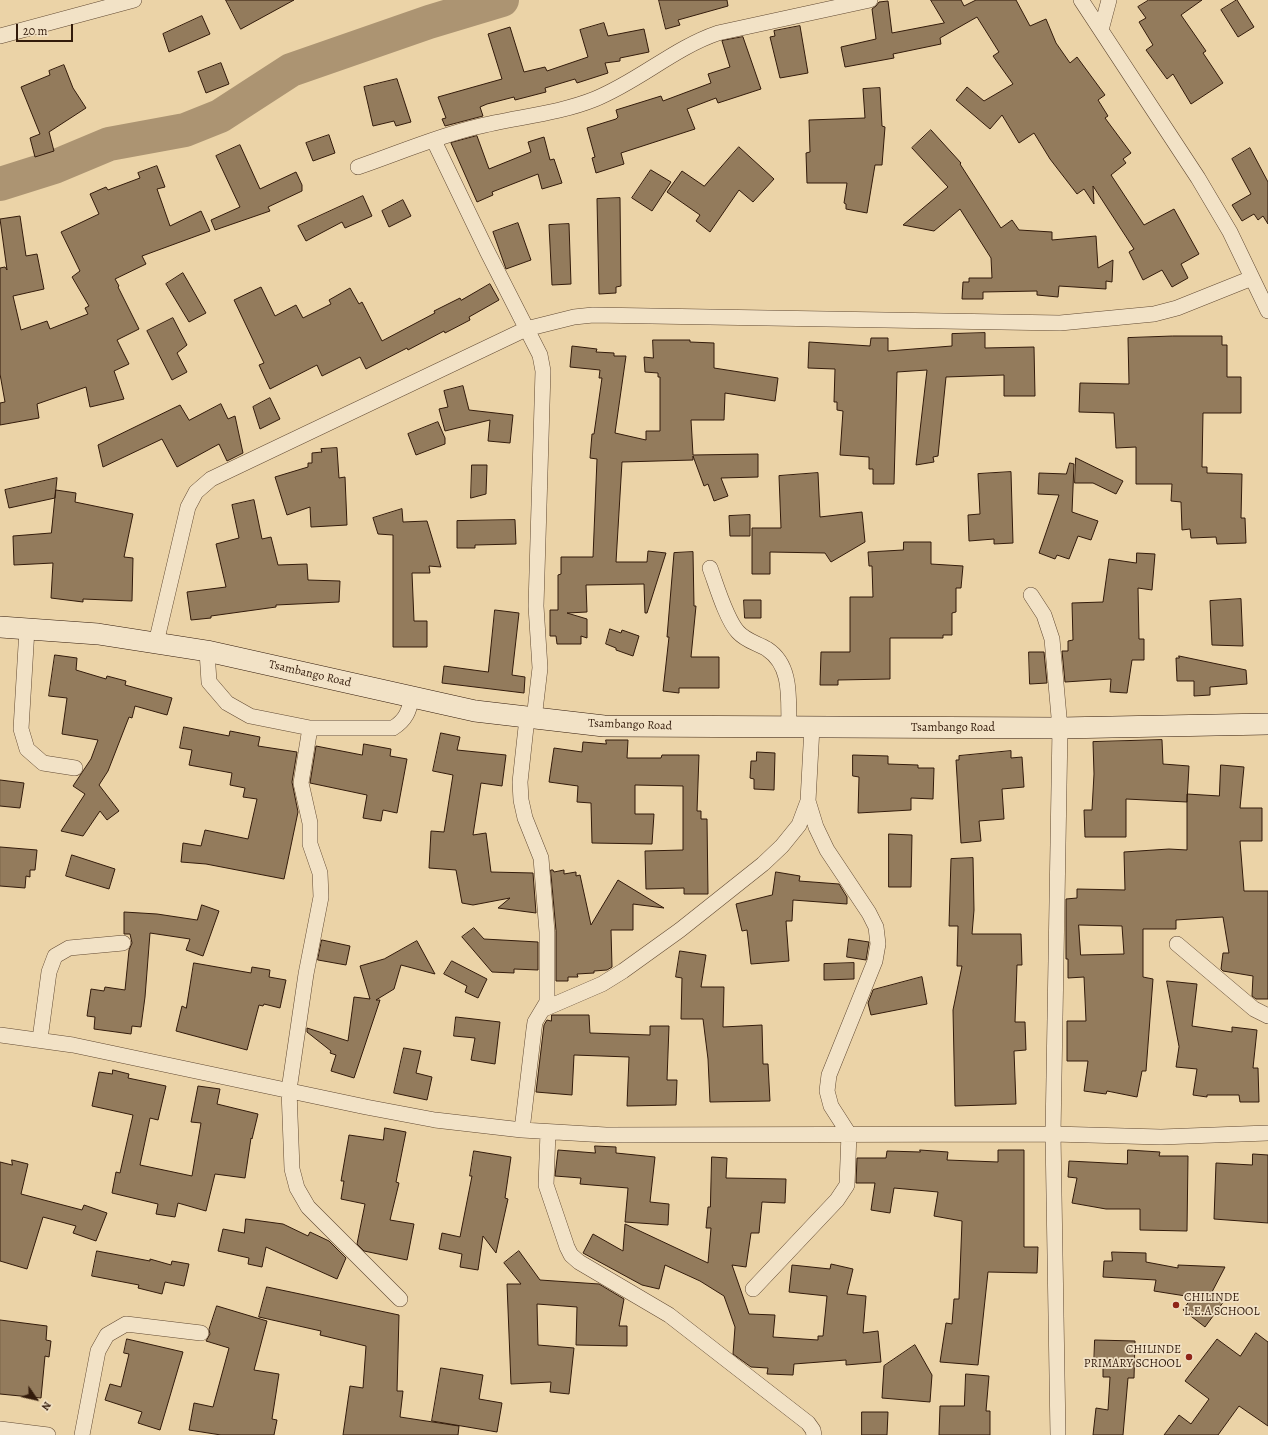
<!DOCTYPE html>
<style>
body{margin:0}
#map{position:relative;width:1268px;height:1435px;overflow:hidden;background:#ebd3a7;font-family:Alegreya,serif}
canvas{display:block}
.north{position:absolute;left:16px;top:1379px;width:40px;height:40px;-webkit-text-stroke:3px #f2e2c6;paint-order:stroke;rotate:124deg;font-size:11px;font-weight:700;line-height:16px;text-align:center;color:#331b0b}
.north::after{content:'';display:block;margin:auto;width:14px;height:18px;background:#331b0b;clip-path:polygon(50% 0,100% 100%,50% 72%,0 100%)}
.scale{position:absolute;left:16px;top:24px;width:57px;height:18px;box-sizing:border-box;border:2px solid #331b0b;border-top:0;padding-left:5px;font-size:12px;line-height:14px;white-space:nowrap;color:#331b0b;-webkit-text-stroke:3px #f2e2c6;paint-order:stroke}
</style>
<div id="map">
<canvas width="1268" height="1435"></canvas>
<div class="north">N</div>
<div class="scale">20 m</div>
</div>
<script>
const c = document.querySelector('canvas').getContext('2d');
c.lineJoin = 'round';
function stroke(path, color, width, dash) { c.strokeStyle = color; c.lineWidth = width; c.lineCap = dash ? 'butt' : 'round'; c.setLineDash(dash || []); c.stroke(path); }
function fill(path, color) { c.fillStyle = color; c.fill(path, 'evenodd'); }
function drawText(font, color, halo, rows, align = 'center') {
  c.font = font + ' Alegreya,serif'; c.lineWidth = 3.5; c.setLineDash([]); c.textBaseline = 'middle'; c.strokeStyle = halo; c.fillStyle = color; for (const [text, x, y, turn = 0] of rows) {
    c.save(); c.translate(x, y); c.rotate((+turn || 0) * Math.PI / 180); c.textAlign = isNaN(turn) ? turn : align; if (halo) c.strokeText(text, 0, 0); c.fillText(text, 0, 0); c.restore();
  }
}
stroke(new Path2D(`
 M0,184L54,167L109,144L185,130L220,116L291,70L429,22L502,0`), '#ac9472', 34);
const building = new Path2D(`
 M226,0H294L241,29Z
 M659,0H727L728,6L678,20L680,25L666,29Z
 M931,0H961L964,6L976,0H1016L1030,26L1046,19L1056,43L1070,63L1077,57L1105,95L1098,100L1108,116L1105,118L1131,153L1123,159L1126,163L1111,175L1144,225L1174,209L1199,254L1181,264L1188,278L1172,287L1162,270L1143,280L1129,252L1134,249L1093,186L1094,204L1084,189L1077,194L1050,159L1034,133L1019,143L1002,115L990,129L956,100L967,87L984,101L1013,84L993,56L999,52L977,17L940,38L941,44L893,54L894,58L845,67L841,47L876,39L872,9L876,6L879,2L888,1L892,33L944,23Z
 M1149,0H1202L1181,15L1206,51L1203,53L1223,83L1191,104L1173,74L1167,79L1146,50L1153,45L1139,22L1146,18L1138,7Z
 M1237,0L1254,27L1238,37L1221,10Z
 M202,16L210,34L169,52L163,34Z
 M604,23L608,36L644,29L649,52L620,58V61L605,63L608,73L577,83L575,79L545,88L546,92L515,100L514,97L487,104L480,107L483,116L445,126L442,119L446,118L438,97L502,79L488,34L510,27L524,72L545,67L547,71L588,57L580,30Z
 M800,26L808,73L780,78L770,37L775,36L774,31Z
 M743,37L761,89L718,103L716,98L687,109L695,129L621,153L624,164L596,173L592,158L595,157L587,128L616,119L618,117L616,110L661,96L663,101L711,83L708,74L730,67L722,41Z
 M221,63L229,84L206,93L198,72Z
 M64,65L73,88L86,108L49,132L54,151L35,157L30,138L40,134L21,87L50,75L49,71Z
 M397,79L411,122L396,126L394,121L373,126L364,87Z
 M880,88L882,126L885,127L882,165H875L867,213L846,209V204L844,203L847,183H807L806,153L810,152L809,120L865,118L863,89Z
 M931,130L961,163L960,164L1001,228L1012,220L1019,230L1052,232V240L1096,236L1098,268L1113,260L1112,282L1106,281V289L1059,286L1058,297L1037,295V291L983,292V299H962L963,282H969V278H992L991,258L960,209L934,231L903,225L948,187L912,148Z
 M329,135L335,153L313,161L306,143Z
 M477,136L489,169L531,152L528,142L544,137L550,160L554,159L562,183L542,189L538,174L492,192L493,195L477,202L451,143Z
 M240,145L260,189L296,172L302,185V191L268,207L270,211L215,230L211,220L240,207L216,156Z
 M739,147L774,179L753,202L739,190L710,232L696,221L700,215L667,192L682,171L704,186Z
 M1250,148L1268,182V224L1263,216L1258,220L1254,214L1242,221L1232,205L1251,194L1232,159Z
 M157,166L165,187L157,189L170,226L201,211L210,231L142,256L146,264L115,279L119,286L118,287L139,329L117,340L129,364L114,371L124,399L90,407L86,387L37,404L39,418L0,425V403L5,402L0,374V268L5,267L7,270L0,219L20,216L26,256L37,254L44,289L13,296L21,330L47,321L50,329L88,314L85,308L89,306L72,277L80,271L61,232L99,214L90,194L106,187L108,190L140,178L138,173Z
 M651,170L671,182L652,211L632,198Z
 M363,196L372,216L345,228L342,222L306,241L298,226Z
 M620,198L621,286L616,287V293L599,294L597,199Z
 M403,200L411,216L389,227L382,211Z
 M518,223L531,260L506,269L493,232Z
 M569,224L571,284L552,285L549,225Z
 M183,273L206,313L189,322L166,284Z
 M490,284L499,300L469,317L470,320L445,333L444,331L408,350L407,348L366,369L360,357L322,376L317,365L270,389L259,365L264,363L234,300L261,287L275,316L296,305L303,318L331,304L329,300L350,288L359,304L362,302L382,341L435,313L434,311L460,298L461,300Z
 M173,318L187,345L177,353L187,372L172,380L147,331Z
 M985,333V348L1034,347L1035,396H1004V375L946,377L938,456L933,457L934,462L916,465L927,370L897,372L894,484H873V469H869V457L840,455L843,411L837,410V402H834L835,369L808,368L809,342L870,346L871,338H888V351L952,346V334Z
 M1173,336H1222V345H1227V377H1241V413H1203L1202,467H1207V473L1242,474L1241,518H1245L1246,543L1217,544L1216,537L1191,538L1190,529L1182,530L1181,502L1171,501L1172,484H1136V447L1116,448L1114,413L1079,412L1080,383L1129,384L1128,338Z
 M653,340H690V342L714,343V368L778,378L775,401L725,393L724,420H691L693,455L758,454V477L721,478L728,496L714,501L708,484L704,486L693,456V460L622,462L616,562H647L648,551L666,553L647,613H645L644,584L586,585L587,612L567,613L587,619V638L581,636V644H557L556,636H550V610H558V575L561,574V557H593L597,459L590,458L592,434H594L602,378H599L600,370L570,367L572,346L597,349L596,352L614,353V356H626L615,433L646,440V431H660V377H658V373L645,372L644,357L653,358Z
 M463,386L469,410L513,415L510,443L488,441L490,420L445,431L439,409L448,407L444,391Z
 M270,398L280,419L260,429L253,407Z
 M221,404L228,419L235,416L243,453L227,461L219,444L177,467L162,439L103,467L98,445L180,405L189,420Z
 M438,422L445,438V444L416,455L408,434Z
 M337,448L339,478L345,477L347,525L311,527L310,507L287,515L275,477L308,467V463H312V453L322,452L321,449Z
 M1076,458L1123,481L1116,494L1093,483H1075Z
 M1070,463L1074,464L1072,512L1098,521L1091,540L1078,536L1069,559L1057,555L1055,559L1039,553L1059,495L1038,494L1039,473L1066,474Z
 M472,465H487L486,494L471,498Z
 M1011,472L1013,543L994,544V539L969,541L968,515L980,514L978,474Z
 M818,473L820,517L862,512L865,542L831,562L825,553L770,552V574H752V528H781L779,476Z
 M57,478L55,498L9,508L5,490Z
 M56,490L76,493L75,502L133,514L124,557L133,558L132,601L83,599V602L51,598L53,563L14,565L13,536L51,533Z
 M254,500L262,539L271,537L278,565L307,564L308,580L340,581L339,602L276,605V607L211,616V618L191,620L187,592L226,587L216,544L239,538L232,505Z
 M402,509L403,522L427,521L441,567L429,566L430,573H412L414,621H427V647H393V535L378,534L373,518Z
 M750,515V536H730L729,516Z
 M515,520L516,544L475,545V548H457V521Z
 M904,542H931V564L963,566L961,588H956V612L952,613V635H943V638H890V679L838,680V685H820L821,652H850V597H873L872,566H869L868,552L903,550Z
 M693,552L694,606H696L691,657H719V688H679V693L663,691L669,637H667L674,553Z
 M1137,553L1155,554L1152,590L1138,588L1139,639H1144V660H1132L1127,693L1110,692L1111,679L1065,682L1062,651H1068V641L1073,640L1072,603L1103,602L1109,559L1136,563Z
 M1241,599L1243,646L1212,645L1210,601Z
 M744,600H761V618H745Z
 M495,610L519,613L512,675L525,677L524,693L442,683L444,666L488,672Z
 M610,629L621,633L622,630L639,636L633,656L616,650V648L606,644Z
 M1029,652H1044L1047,683L1030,684Z
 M55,655L77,658L76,670L106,679L107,676L126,681L125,685L172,698L167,715L135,706L132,718L129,717L108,771L99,785L119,811L107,820L100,811L83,836L61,831L85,794L73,786L91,759L98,740L62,734L67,698L49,696Z
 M1179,656L1246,670L1247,684L1210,687V695L1194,696V681H1177L1176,658H1179Z
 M184,727L229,736L230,731L260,737L258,746L297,752L292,782L298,812L284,879L206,864L181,862L183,843L201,846L205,830L248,839L257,799L243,797L245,788L230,785L232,773L189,765L192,750L180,748Z
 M441,733L460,737L457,750L506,755L502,786L481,783L473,835L486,833L491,872L533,873L536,913L498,908L510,898L473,905L462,903L456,870L429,868L431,831L444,832L453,775L433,771Z
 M606,740H628L627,758H661L662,755H699L697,811H701V819H707L708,894H684V888L646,889L645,851L683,850V786L635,785V814H654L652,844L592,843L591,803L577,802L578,786L549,782L554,748L582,752L583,742L606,744Z
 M1162,740L1163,764L1189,766L1187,802L1126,799V837H1085L1084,810H1092L1094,774L1093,742Z
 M364,744L391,749L390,756L407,759L397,813L383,810L381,821L363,818L367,795L310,783L316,746L362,755Z
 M1011,751V758L1022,757L1024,787L1002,789L1004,819L979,821L981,841L961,843L956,760H959V756Z
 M757,752L775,753L774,790L754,789V779L750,778L751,761H756Z
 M853,755L888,756V764L918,765V768H934L933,799L911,798V810L858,813L859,777L853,776Z
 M1221,765L1244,767L1240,808H1262V841H1240L1244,891H1268V999H1256L1252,996L1253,976L1223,971L1221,969L1223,953H1229L1223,917L1176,920V929H1143V977L1153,979L1146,1071H1142L1137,1097L1107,1091L1106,1094L1084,1091L1088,1061H1067V1021H1086L1084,977L1068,978V959H1066V899L1077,898V889L1125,890L1124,852L1169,849L1187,850V794L1219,796ZM1079,925L1122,926L1124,954L1081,955Z
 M0,780L24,783L20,808L0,806Z
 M889,834L912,835L911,887H889Z
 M0,847L37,850L35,870H30V877L26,876L25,888L0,886Z
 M72,855L115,869L109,889L66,876Z
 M973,858L974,910L972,934H1021L1022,965H1017L1015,1022H1025L1026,1050L1014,1051L1016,1104L955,1106L953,1010L962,966H957L958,926H949L951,859Z
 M551,870H553L554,872L564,870V874L576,872V876L580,875L591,925L618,880L664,908L633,904V930H611L612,967L607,970L594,971V973L577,974L578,977H568V981H556V931Z
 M776,872L800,876L799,881L839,884L847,897V904L793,900L792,921H786L789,961L751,964L747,930L742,931L736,904L772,895Z
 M202,905L219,911L203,956L186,950L190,939L150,933L145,997L141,1027L132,1026L131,1034L94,1029L95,1017L87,1016L91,989L104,991L105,987L125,990L129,950L132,943L130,934H124V912L157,914L197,920Z
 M474,928L484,939L538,942V970L514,969V973L492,972L462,937Z
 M849,939L869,942L866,960L847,957Z
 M322,940L350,946L346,965L318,960Z
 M417,941L435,974L401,965L394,989L376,1000H380L354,1078L331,1071L336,1055L330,1053L331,1051L307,1032V1028L348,1041L354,997L370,999L360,966L384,959Z
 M680,951L706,955L701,987H724L723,1027L762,1025L763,1064H768L770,1101L710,1102L708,1059L703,1019H681L682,978L676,977Z
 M452,961L487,979L478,998L465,992L467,986L444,974Z
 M194,963L251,973L252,967L270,970L269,977L286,980L280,1008L264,1004L263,1006L259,1005L247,1050L176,1031L182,1006L186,1008Z
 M854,963V979L824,980V964Z
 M922,977L927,1004L871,1015L868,1003L873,990Z
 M1167,981L1197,984L1192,1026L1232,1032V1027L1257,1030L1253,1068H1258L1259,1102H1240L1239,1095H1207V1097L1193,1095L1197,1069L1176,1067L1179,1047Z
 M552,1015H589L590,1033L650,1035V1026H669L667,1080H677L676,1105L627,1106L629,1057L574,1055L572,1095L536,1092L544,1025L547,1020L551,1021Z
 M456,1017L500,1022L495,1064L471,1060L475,1038L454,1036Z
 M404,1048L421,1051L416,1073L432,1077L427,1100L394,1093Z
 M113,1070L129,1074L128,1078L166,1086L158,1120L150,1118L140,1165L192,1176L201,1123L191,1122L198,1086L220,1089L217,1104L258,1114L252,1139L251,1138L245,1178L215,1174L206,1211L178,1203L175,1217L156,1214L158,1204L112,1193L116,1172L120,1173L133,1115L92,1106L99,1072L112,1074Z
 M385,1128L406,1132L396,1182L399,1183L390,1220L414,1224L407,1260L364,1251L357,1244L365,1204L341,1199L344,1181H341L349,1135L383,1140Z
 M595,1146L616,1147V1153L655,1157L650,1202L669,1204L668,1225L625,1222L628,1188L580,1184L581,1178L555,1176L558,1150L595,1153Z
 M920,1150L948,1152L947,1160L998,1162V1150H1024V1247H1038L1037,1273L988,1272L978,1365L940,1362L946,1323L952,1324L954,1299H959L962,1221L934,1216L938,1192L894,1188L890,1213L871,1210L875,1183H856L857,1158H886L887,1151L920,1152Z
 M1128,1150L1160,1152L1159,1156H1188L1187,1231L1140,1230V1209H1106L1072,1203L1077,1178L1068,1177L1069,1161L1127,1164Z
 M474,1151L511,1157L505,1198L508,1199L496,1253L483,1236L478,1270L460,1267L462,1254L439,1249L442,1233L460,1237L472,1176H470Z
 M1253,1154L1268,1155V1223L1214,1219L1216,1163L1252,1165Z
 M712,1157L727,1158L726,1178L786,1179L785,1203L762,1202L759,1233H751L746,1267L732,1265L749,1314L775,1315L773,1337L818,1340V1336H823L827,1296L789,1292L792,1265L830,1269L831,1264L853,1269L847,1294L866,1296L863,1333L878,1331L881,1362L846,1365V1360L794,1364L793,1375L767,1374L768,1368L751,1367L733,1354L735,1327L724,1296L700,1281L665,1265L659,1289L642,1285L583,1253L593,1234L623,1251L625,1224L708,1263L711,1228H706L708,1207H710Z
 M12,1160L28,1164L21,1194L82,1210L84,1205L107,1213L96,1241L73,1233L76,1226L43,1217L27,1269L0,1261V1162L12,1165Z
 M246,1219L283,1224L308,1236L310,1232L329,1241L346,1258L337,1279L266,1247L262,1267L248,1264L249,1258L218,1251L223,1229L244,1233Z
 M97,1251L150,1261V1259L171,1265L172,1261L189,1264L184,1286L165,1282L162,1294L138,1288L139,1285L92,1276Z
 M519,1251L540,1280L599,1284L624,1299L619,1326H627V1346L576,1345L577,1307L537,1304L538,1345L574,1348L569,1394L550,1392L551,1382L511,1384L507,1284H521L504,1263Z
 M1112,1252L1146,1253V1262L1178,1268V1265L1225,1267L1212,1292L1224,1301L1205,1327L1183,1310L1192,1297L1154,1291L1156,1280L1103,1277L1104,1261H1112Z
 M267,1287L399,1315L397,1391H403L400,1417L459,1426L458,1435H343L350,1386L363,1388L366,1346L320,1335L321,1331L259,1317Z
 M217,1306L267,1321L254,1370L279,1374L272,1419L277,1420L274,1435H221L189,1430L194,1403L213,1407L229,1348L206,1341L210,1334L209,1330Z
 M0,1320L47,1326L46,1340L51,1341L49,1357L45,1356L41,1398L0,1394Z
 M1256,1333L1268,1342V1426L1239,1406L1218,1435H1164L1179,1415L1191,1424L1209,1399L1185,1381L1217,1339L1240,1356Z
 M127,1339L183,1352L160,1430L138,1423L142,1412L105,1400L110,1384L121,1387L129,1354L124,1353Z
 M1095,1340L1135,1341L1134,1378H1128L1123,1435H1093L1096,1408L1108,1410L1110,1377H1103V1368L1094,1367Z
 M915,1345L932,1375L930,1402L882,1398L884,1366Z
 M441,1368L483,1375L479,1399L502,1403L497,1432L432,1421Z
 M966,1374L989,1376L986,1411H990V1435H939L940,1406H964Z
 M862,1412H888L887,1435H862Z`);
fill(building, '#937b5c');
stroke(building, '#331b0b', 1);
const street = new Path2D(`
 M1081,0L1198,178L1230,232L1268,311
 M1101,30L1109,0
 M0,36L134,0
 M434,141L487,251L540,355L543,371L536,606L540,668L534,719
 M358,167C396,154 438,136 476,127C515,117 558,114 595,99C639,81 674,48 718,33L870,0
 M710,568C716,584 726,619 738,632C746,641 757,643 767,649C793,666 788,700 789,727
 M1031,595L1044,615L1052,639L1060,728L1053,1134L1058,1435
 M27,629L21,729L27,749L43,763L75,768
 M156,643L188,507L196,492L211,479L526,329L574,317L593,315L1060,323L1154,314L1177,308L1252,278
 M207,651L209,682L227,703L250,716L310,728H393C406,720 409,711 412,697
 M310,728L301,783L310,823V844L320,873L321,897L306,974L289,1090L292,1169L297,1188L308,1207L400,1299
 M1177,944L1254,1009L1268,1016
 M544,1009L602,984L623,971L680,930L763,864L782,846L799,825L808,801
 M0,1035L73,1045L366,1107L435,1120L522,1130L606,1135L1053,1134L1161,1137L1268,1133
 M40,1039L49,972L55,956L69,948L123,943
 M522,1130L534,1029L535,1022L547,1002V932L541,858L525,818L521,800L520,782L527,718
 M548,1132L546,1185L567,1247L571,1255L579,1262L669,1315L808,1423L813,1430L814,1435
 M753,1289L837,1200L847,1185L849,1134L831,1106L827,1091L829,1075L875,961L878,944L876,927L869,913L827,850L816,827L808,801L812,727
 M0,1429L48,1435
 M82,1435L98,1351L107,1335L126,1324L201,1333`);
const secondary = new Path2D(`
 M0,627L98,634L207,651L475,711L604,726L1060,728L1268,724`);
stroke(street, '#614932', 16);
stroke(secondary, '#331b0b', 22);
stroke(street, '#f2e2c6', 15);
stroke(secondary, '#f2e2c6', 21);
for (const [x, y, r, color] of [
 [1176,1305,4,"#8f2418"],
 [1189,1357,4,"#8f2418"]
]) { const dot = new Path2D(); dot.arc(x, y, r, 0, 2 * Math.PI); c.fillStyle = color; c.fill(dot); stroke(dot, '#f2e2c6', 1.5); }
drawText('12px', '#331b0b', '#f2e2c6', [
 ["Tsambango Road",310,674,13],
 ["Tsambango Road",630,725,2],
 ["Tsambango Road",953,728]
]);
drawText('12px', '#331b0b', '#f2e2c6', [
 ["CHILINDE",1184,1298],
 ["L.E.A SCHOOL",1184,1312],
 ["CHILINDE",1181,1350,"right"],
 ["PRIMARY SCHOOL",1181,1364,"right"]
], 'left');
</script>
